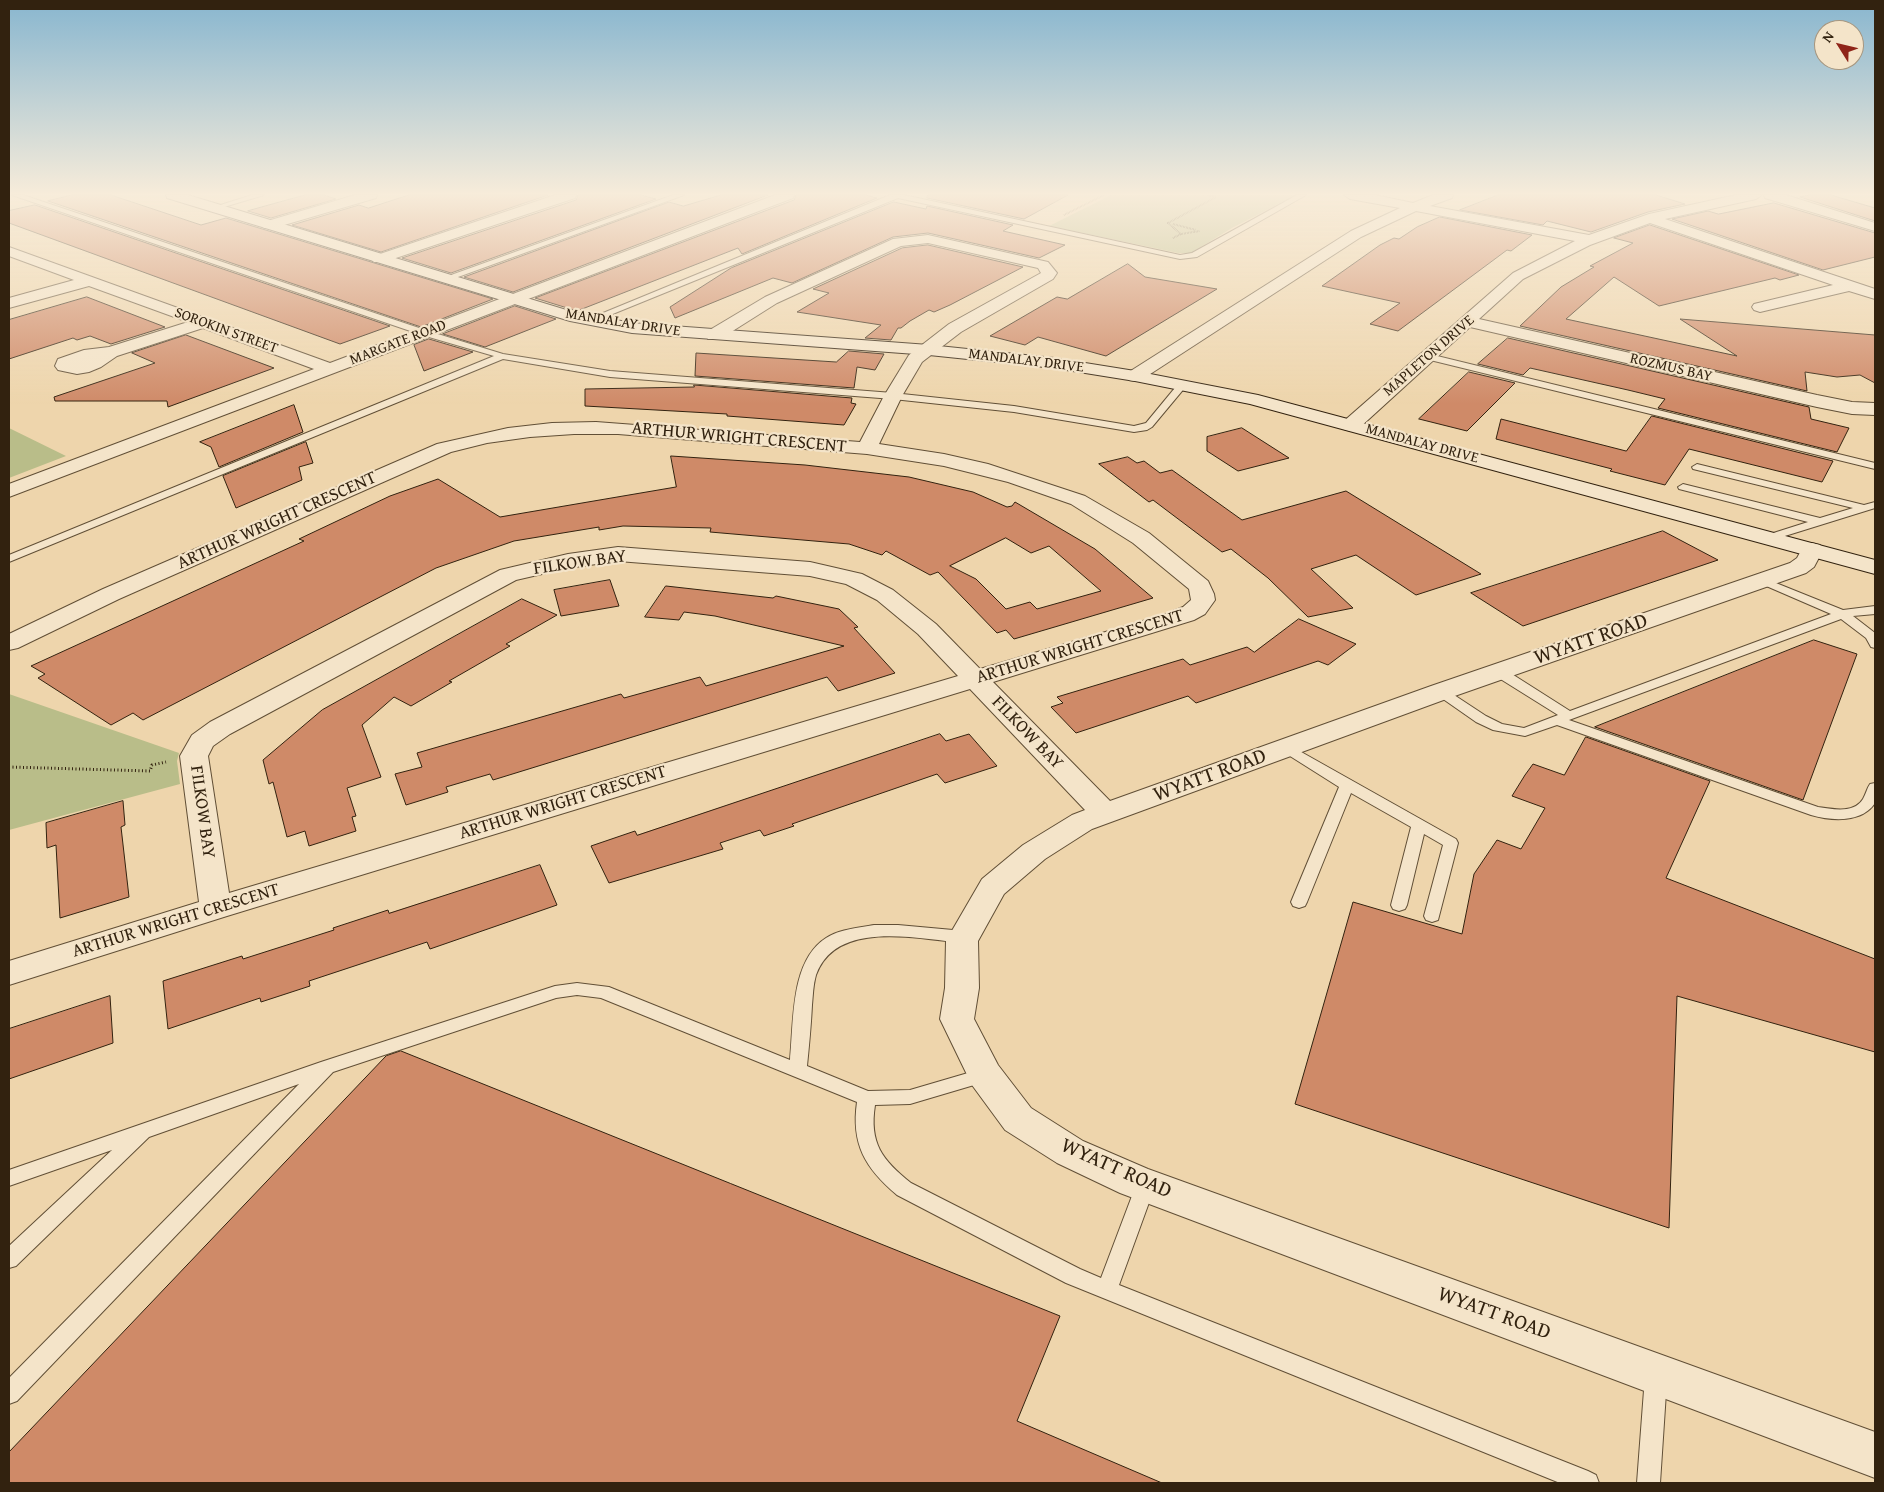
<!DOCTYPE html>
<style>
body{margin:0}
#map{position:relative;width:1884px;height:1492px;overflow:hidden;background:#eed5ac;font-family:"Gentium Book Plus",serif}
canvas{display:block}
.frame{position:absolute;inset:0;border:10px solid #32220f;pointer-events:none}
.north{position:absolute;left:1814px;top:20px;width:50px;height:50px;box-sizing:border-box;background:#f4e4c9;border:1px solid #a6967f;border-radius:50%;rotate:306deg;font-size:14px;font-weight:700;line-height:20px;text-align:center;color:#32220f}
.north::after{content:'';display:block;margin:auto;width:18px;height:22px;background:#8f2418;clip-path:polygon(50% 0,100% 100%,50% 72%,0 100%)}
</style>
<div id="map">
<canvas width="1884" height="1492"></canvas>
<div class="frame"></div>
<div class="north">N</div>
</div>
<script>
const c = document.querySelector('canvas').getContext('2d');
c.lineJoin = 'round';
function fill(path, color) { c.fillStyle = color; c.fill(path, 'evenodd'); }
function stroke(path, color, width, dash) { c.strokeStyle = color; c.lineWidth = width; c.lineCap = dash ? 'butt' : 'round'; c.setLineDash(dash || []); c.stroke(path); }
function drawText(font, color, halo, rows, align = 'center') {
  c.font = font + ' "Gentium Book Plus",serif'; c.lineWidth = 4.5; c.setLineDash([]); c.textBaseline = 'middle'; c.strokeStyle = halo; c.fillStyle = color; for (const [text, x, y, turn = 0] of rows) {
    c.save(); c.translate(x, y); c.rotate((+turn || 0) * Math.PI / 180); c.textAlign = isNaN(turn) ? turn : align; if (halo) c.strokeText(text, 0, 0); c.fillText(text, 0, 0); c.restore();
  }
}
fill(new Path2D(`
 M1111,195H1296L1232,228L1191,253H1178L1049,226Z
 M9,428L66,456L9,478Z
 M9,694L179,753L177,761L180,784L9,830Z`), '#b9bd89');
const building = new Path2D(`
 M72,195H111L201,225L226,218L493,299L421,327L48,201Z
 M305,195H324L336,199L271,218L248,211Z
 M409,195H548L381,252L292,225L359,205L368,208Z
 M578,195H641L656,199L451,273L402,258L576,200Z
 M721,195H768L513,292L464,277L669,202L683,206Z
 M796,195H866L877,198L742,254L738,248L577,311L535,298L794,200Z
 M928,195H1068L1024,219L927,198Z
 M1498,195H1656L1685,204L1648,212L1591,232L1547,221L1543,225L1460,210Z
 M1810,195H1831L1875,208V221L1800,197Z
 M894,202L926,209L927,206L1013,225L1003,231L1065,245L1039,258L928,233L893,237L792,283L773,278L675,318L670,307L731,268Z
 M1774,203L1875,233V257L1823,270L1672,219L1708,211L1718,214Z
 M35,205L390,326L340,344L9,223V211Z
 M1440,217L1532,235L1511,251L1507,250L1398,331L1370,324L1400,303L1322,286L1380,245L1394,238L1399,239L1417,227Z
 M1650,225L1799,275L1780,280L1775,278L1659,306L1614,277L1566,319L1737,356L1680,319L1875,335V383L1860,375L1837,377L1805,372L1807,391L1520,326L1561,287L1594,267L1590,266L1633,243L1614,238Z
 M928,245L1023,267L950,305L934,312L929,310L910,321L901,328H898L891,340L865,338L881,325L797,312L829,293L813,289L902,248Z
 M1128,264L1145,277L1217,289L1106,356L1038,337L1025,345L990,336L1057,297L1067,299Z
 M87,297L165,327L111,344L90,336L77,340L73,338L9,359V320Z
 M515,306L556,319L485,347L443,334Z
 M186,335L274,368L168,407L167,401H55L54,397L155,363L132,353Z
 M1508,338L1809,407L1811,419L1849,428L1837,452L1658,408L1665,399L1628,390L1530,368L1523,375L1478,364Z
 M429,339L473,352L424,371L414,345Z
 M849,351L884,354L875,370L857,367L854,388L695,376L696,353L836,362Z
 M1469,372L1515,383L1467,431L1419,419Z
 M694,385L852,398L851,403L856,404L844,425L727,416V414L585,406V389L694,387Z
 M294,405L303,432L219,467L211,447L200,442Z
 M1652,416L1833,461L1822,482L1689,449L1665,485L1610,471L1612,469L1496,439L1501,419L1626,451Z
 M1242,428L1289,458L1238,471L1207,451V437Z
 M306,442L313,463L299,467L302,480L236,508L223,476Z
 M671,456L805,465L909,477L973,492L1007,507L1012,506L1015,502L1095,549L1153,598L1014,639L1006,630L997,633L938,572L930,575L886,551L882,555L849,544L710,532L711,528L623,526L599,530V527L514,541L436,568L143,720L133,713L111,725L38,678L45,674L31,666L304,541L299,539L390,496L438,479L500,517L676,487ZM1006,538L1031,553L1049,546L1101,591L1037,609L1030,602L1006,609L976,579L950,566Z
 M1128,457L1137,463L1144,461L1160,473L1172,470L1242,520L1346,491L1481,574L1416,595L1356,555L1311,569L1353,608L1308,617L1268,578L1231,549L1222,552L1153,500L1149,502L1099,464Z
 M1663,531L1718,560L1523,626L1471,593Z
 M610,580L619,606L561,616L554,590Z
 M666,586L773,598L776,596L839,609L858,627L854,628L895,673L838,691L827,677L493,780L490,774L446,787L448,792L406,805L395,774L422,767L417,753L621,694L624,698L700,677L706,686L844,646L715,616L684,612L679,620L645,617Z
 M522,599L557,615L506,644L510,646L449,681L452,682L411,706L394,697L362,725L381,777L347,788L356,816L352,817L356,831L309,846L305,831L287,837L273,782L269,784L263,760L322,710Z
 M1299,619L1356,644L1328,665L1318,661L1196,703L1188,696L1076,733L1051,707L1063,703L1057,697L1183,659L1190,665L1247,647L1254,652Z
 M1814,640L1857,654L1803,800L1595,727Z
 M940,734L946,741L969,734L997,766L945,783L937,774L792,824L794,826L764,836L760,830L720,843L723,849L609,883L591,846L635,831L637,835Z
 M1586,737L1710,781L1666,878L1875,959V1052L1677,996L1669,1228L1295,1104L1353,902L1462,934L1474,874L1497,840L1521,849L1545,808L1512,796L1525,775L1533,764L1564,775Z
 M123,801L125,825L121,827L129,897L60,918L56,845L47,848L46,823Z
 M540,865L557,905L430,949L427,942L309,981L310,986L261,1002L260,998L168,1029L163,981L242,956L243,959L334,930L333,928L388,910L389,913Z
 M110,996L113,1043L9,1079V1029Z
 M401,1051L1060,1316L1017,1421L1162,1483H9V1452L386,1056Z`);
fill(building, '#cf8a68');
stroke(building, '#32220f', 1);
const lane = new Path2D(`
 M12,195H23L428,331L503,354L610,371L893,393L1014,406L1134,426L1146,423L1179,383H1185L1187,385L1152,427L1147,430L1134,432L1014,412L893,399L610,377L503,359L9,562V555L494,356L422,335Z
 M252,195H264L214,210L211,208Z
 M673,195H684L447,281L440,279Z
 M890,195H904L1180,255L1192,253L1297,195H1306L1197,257L1180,259L898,198L593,322L586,320Z
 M1429,354L1875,463V469L1426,359V355Z
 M1697,464L1864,505L1875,502V508L1772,540H1764L1762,538L1764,536L1808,522L1679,489L1678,487L1683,484L1820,518L1853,508L1693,469L1692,467Z
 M1761,577L1843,610L1875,606V614L1853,616L1875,633V648L1871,647L1866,638L1841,619L1569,720L1818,807C1832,809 1854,814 1863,799C1866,794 1867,788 1870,784L1875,783V803C1862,823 1832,821 1811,815L1557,725L1525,736L1493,730L1476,722L1433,692L1435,689H1445L1486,716L1502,724L1524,728L1558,715L1494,675L1493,672L1494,669H1504L1570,711L1831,614L1757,582L1755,580Z
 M1287,744L1456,839L1458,843L1438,920L1432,922L1426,920L1424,916L1443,845L1424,834L1407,905L1405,909L1399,911L1393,909L1391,905L1411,827L1351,793L1307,902L1305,906L1299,908L1293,906L1291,902L1339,787L1282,751L1280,748Z
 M874,925H898L964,931L970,933L972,937L970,941L964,943C918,939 836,919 816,975C813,985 813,995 812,1005C811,1026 809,1046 807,1066L868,1091L910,1090L985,1068L991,1070L994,1075L991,1080L910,1104L875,1105C869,1143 882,1160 911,1183L1080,1269L1101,1278L1138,1180L1145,1178L1152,1180L1155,1186L1119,1285L1588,1471L1596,1475L1599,1483H1560L1066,1283L897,1195C865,1168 851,1144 857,1102L601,998L577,995L556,998L333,1072L17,1401L9,1404V1378L299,1084L149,1137L16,1266L9,1268V1246L112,1150L9,1186V1170L321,1062L555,986L577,983L609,987L790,1060C794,1022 790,961 826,938C840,929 858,928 874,925Z
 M1656,1366L1664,1369L1667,1377L1660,1483H1637L1645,1377L1648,1369Z`);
const street = new Path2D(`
 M355,195H377L376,198L274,228H264L262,225L264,222Z
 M555,195H576L575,198L384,262H374L371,259L374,256Z
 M775,195H794L793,198L9,497V484L314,369L203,328L117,356L101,367L89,372L77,374L58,370L55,366L58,359L84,350L109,347L188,322L89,286L9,308V298L74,280L9,256V247L330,363Z
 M1344,195H1375L1413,203L1433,195H1453L1452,198L1430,206L1589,235L1649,214L1736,195H1762L1756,199L1665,219L1875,289V299L1849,291L1760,312L1754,310L1752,307L1754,304L1833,285L1650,223L1590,245L1523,279L1479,319L1817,395L1852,402L1875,403V415L1852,414L1817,407L1470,327L1358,429L1351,431L1344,429L1341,425L1344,421L1513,273L1575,241L1416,211L1361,237L1141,380L1135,381L1129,380L1126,376L1129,372L1351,231L1400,208L1350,199Z
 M1764,195H1786L1875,223V231L1765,198Z
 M928,235L1048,262L1057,273L1053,279L961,332L922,362L902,396L879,444L944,454L988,464L1085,496L1149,533L1208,581L1214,594L1215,600L1205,614L1194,620L993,682L1110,801L1431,686L1790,563L1797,558L1804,545L1812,543L1820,545L1823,550L1814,567L1806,573L1449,698L1092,829L1045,859L1004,894L978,941L979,988L974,1019L998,1065L1031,1108L1083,1141L1148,1169L1875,1432V1478L1120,1193L1057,1163L1005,1130L972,1085L940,1019L945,988L946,941L982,879L1023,845L1072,815L1085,810L970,689L227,916L9,985V961L199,902L180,756L192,735L210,722L500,570L568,554L618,547L810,562L862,574L893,590L936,624L980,669L1163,615L1183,607L1191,600L1189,589L1133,543L1071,504L1008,482L944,466L867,454L618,434H574L530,437L487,443L451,452L119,599L18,648L9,650V634L103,589L437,444L508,428L552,423L596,422L860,442L884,396L909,355L949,324L1041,273L1038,268L928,243L901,246L777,303L720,339H708L706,335L708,331L765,297L893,239ZM618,561L810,576L846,584L877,600L918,634L958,676L229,893L208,756L213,746L230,734L516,580L568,568Z`);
const secondary = new Path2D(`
 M166,195H188L573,312L632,323L929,345L1054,358L1135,371L1258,395L1875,560V574L1250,404L1135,381L1054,368L929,355L632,333L570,321L167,198Z`);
stroke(lane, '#614f36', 2);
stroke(street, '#614f36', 2);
stroke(secondary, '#32220f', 2);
stroke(new Path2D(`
 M1064,215L1104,195
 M1173,224L1196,230
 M1181,234L1200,231
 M1173,238L1181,234L1168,223L1216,197L1207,195`), '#32220f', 2, [0.5, 1]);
stroke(new Path2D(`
 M9,767L150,771L152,765L166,762`), '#32220f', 3, [1, 2.5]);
fill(lane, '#f4e4c9');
fill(street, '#f4e4c9');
fill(secondary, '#f4e4c9');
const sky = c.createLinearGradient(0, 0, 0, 404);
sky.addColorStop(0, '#88b6cf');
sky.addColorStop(0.48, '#f7ecda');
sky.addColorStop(1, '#f7ecda00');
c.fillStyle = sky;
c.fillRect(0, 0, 1884, 404);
drawText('15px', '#32220f', '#f4e4c9', [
 ["MANDALAY DRIVE",623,323,9],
 ["SOROKIN STREET",226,331,20],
 ["MARGATE ROAD",398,343,-21],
 ["MAPLETON DRIVE",1429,356,-41],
 ["MANDALAY DRIVE",1026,361,7],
 ["ROZMUS BAY",1671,368,13],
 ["MANDALAY DRIVE",1422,444,15]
]);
drawText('18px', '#32220f', '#f4e4c9', [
 ["ARTHUR WRIGHT CRESCENT",739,438,5],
 ["ARTHUR WRIGHT CRESCENT",277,521,-24],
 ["FILKOW BAY",580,563,-8],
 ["ARTHUR WRIGHT CRESCENT",1080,647,-17],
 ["FILKOW BAY",1027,733,46],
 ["ARTHUR WRIGHT CRESCENT",563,803,-17],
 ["FILKOW BAY",202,812,82],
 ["ARTHUR WRIGHT CRESCENT",176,921,-17]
]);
drawText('21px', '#32220f', '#f4e4c9', [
 ["WYATT ROAD",1591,640,-19],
 ["WYATT ROAD",1210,776,-20],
 ["WYATT ROAD",1116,1169,24],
 ["WYATT ROAD",1494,1314,20]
]);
</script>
